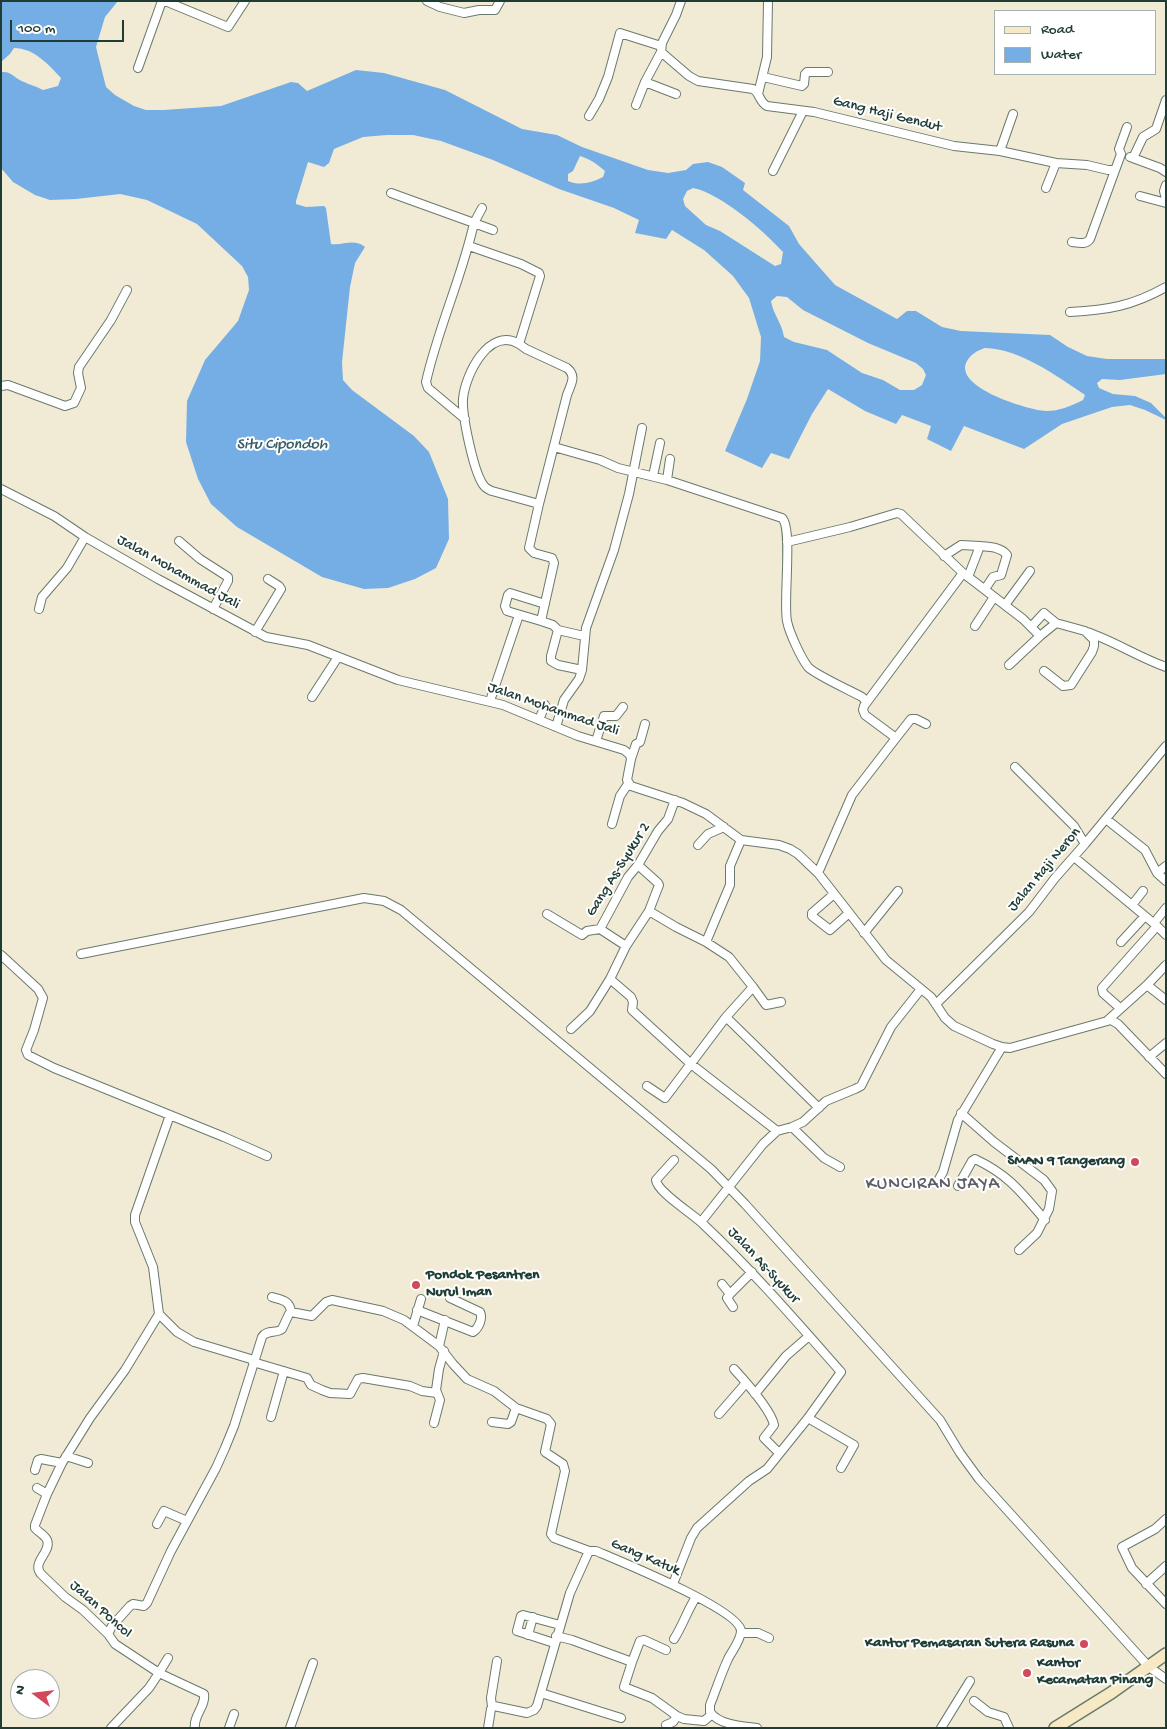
<!DOCTYPE html>
<style>
body{margin:0}
#map{position:relative;width:1167px;height:1729px;overflow:hidden;background:#f1ebd5;font-family:"Gochi Hand",sans-serif}
canvas{display:block}
.frame{position:absolute;inset:0;border:2px solid #1f3d34;pointer-events:none}
.legend{position:absolute;left:994px;top:10px;width:162px;height:65px;box-sizing:border-box;background:#fff;border:1px solid #a5b1ae;margin:0;padding:6px 9px;list-style:none;font-size:15px;color:#1f3d34}
.legend li{display:flex;align-items:center;gap:10px;height:25px}
.legend b{width:25px;border:1px solid #a5b1ae}
.north{position:absolute;left:10px;top:1669px;width:50px;height:50px;box-sizing:border-box;background:#fff;border:1px solid #a5b1ae;border-radius:50%;rotate:285deg;font-size:14px;font-weight:700;line-height:20px;text-align:center;color:#1f3d34}
.north::after{content:'';display:block;margin:auto;width:18px;height:22px;background:#d1495b;clip-path:polygon(50% 0,100% 100%,50% 72%,0 100%)}
.scale{position:absolute;left:10px;top:20px;width:114px;height:22px;box-sizing:border-box;border:2px solid #1f3d34;border-top:0;padding-left:6px;font-size:15px;line-height:18px;white-space:nowrap;color:#1f3d34;-webkit-text-stroke:4px #fff;paint-order:stroke}
</style>
<div id="map">
<canvas width="1167" height="1729"></canvas>
<div class="frame"></div>
<ul class="legend">
<li><b style="height:6px;background:#f6e9c3"></b>Road</li>
<li><b style="height:14px;background:#75aee5"></b>Water</li>
</ul>
<div class="north">N</div>
<div class="scale">100 m</div>
</div>
<script>
const c = document.querySelector('canvas').getContext('2d');
c.lineJoin = 'round';
function fill(path, color) { c.fillStyle = color; c.fill(path, 'evenodd'); }
function stroke(path, color, width, dash) { c.strokeStyle = color; c.lineWidth = width; c.lineCap = dash ? 'butt' : 'round'; c.setLineDash(dash || []); c.stroke(path); }
function drawText(font, color, halo, rows, align = 'center') {
  c.font = font + ' "Gochi Hand",sans-serif'; c.lineWidth = 4; c.setLineDash([]); c.textBaseline = 'middle'; c.strokeStyle = halo; c.fillStyle = color; for (const [text, x, y, turn = 0] of rows) {
    c.save(); c.translate(x, y); c.rotate((+turn || 0) * Math.PI / 180); c.textAlign = isNaN(turn) ? turn : align; if (halo) c.strokeText(text, 0, 0); c.fillText(text, 0, 0); c.restore();
  }
}
fill(new Path2D(`
 M1,1H118L105,17L96,47L106,87L115,95L134,106L146,110H164L221,106L291,82L298,83L307,91L356,70L384,73L445,90L522,129L557,135L582,147L648,170L668,173L686,170L693,164L708,162L722,167L745,183L743,190L789,226L799,244L835,285L897,319L907,311H916L942,327L961,331L1050,335L1068,347L1087,356L1107,359H1166V374L1120,380L1102,379L1097,383L1099,388L1113,394L1135,396L1151,403L1166,418V420L1145,410L1130,405L1112,407L1062,424L1024,449L964,426L951,451L927,439L931,426L902,415L896,424L865,411L828,389L812,414L789,459L771,453L762,468L725,451L747,399L760,361L761,337L749,298L733,276L704,250L672,230L666,239L635,233L639,220L614,208L559,189L493,160L441,141L413,135H387L363,137L334,149L329,163L324,167L308,162L296,201V204L306,207L324,206L326,208L331,244C343,246 354,238 365,247L355,263L350,287L342,362L343,380L352,390L414,436L429,452L448,499L449,539L436,568L415,579L388,588L364,589L322,577L237,527L211,504L198,479L186,442L187,401L205,360L238,321L249,290L248,277L242,266L197,224L147,200L120,194L76,199L50,200L35,195L13,182L1,168V70L2,72C12,71 15,79 24,82C30,85 36,86 43,90L58,86L61,78C49,65 34,48 14,48L10,54L1,62ZM580,156C590,159 597,164 605,171L603,177C591,183 580,186 568,181V174L573,171ZM693,188C720,193 764,231 783,252L781,264L775,266L720,231L706,225L685,206L683,199L687,191ZM777,296L787,297L803,310L868,343L916,363L923,369L926,375L922,385L914,390H900L883,380L862,373L827,350L794,342L784,337C782,323 773,314 771,301ZM985,348C1020,349 1057,376 1085,395L1083,400C1071,406 1060,411 1046,411C1028,410 952,387 967,361C972,353 977,351 985,348Z`), '#75aee5');
const street = new Path2D(`
 M165,1L228,27L245,1
 M427,1L440,7L464,13L479,10H495L500,1
 M661,52L689,76L698,81L753,89C760,93 759,102 767,106L814,112L954,146L1000,151L1056,163L1087,165L1108,170H1115
 M138,68L162,1
 M763,77L802,86L804,84L805,74L807,72H828
 M645,82L676,94
 M758,94L767,57L768,1
 M636,105L645,82L661,52L662,43L676,15L681,1
 M589,116L599,99L608,77L620,33L661,46
 M1000,151L1013,114
 M1121,154L1119,149L1127,127
 M1130,157L1160,168L1166,172
 M1133,158L1143,137L1156,129L1166,100
 M773,171L803,111
 M1166,185L1164,191L1166,199
 M1046,188L1056,163
 M391,193L474,223C462,277 438,328 426,382L428,388L465,419
 M1140,196L1166,203
 M482,208L474,223L493,230
 M1072,242C1079,243 1086,245 1090,239L1121,154
 M469,246L521,264L539,273L540,276L519,344C489,326 465,375 463,399C462,415 474,476 485,487C486,488 491,491 492,491L539,504L529,548L534,553L552,558L554,563L541,621L553,625L558,630L551,656V661L558,665L582,670
 M1070,312C1108,310 1132,306 1166,287
 M519,344L526,349L567,368C577,376 571,384 567,395L539,504
 M1,386L8,385L65,406L74,403L81,388L78,373L79,367L111,320L127,290
 M554,447L600,460L618,468L667,480L782,518C793,528 783,602 787,621C789,632 801,658 808,667C814,674 851,691 862,697L867,702
 M653,476L660,443
 M667,480L670,459
 M1,489L54,516L85,537L158,579L266,637L308,645L398,680L503,705L578,736L624,750L630,755L631,759L627,780L631,786L683,803L706,814L741,840L779,845L790,849L798,854L818,873L886,960L931,997L945,1018L954,1026L993,1044L1002,1047L1010,1048L1111,1020L1118,1024L1166,1074
 M179,541L200,559L228,577V581L213,609
 M787,542L850,527L897,513L901,514L963,573L1023,619L1040,636L1056,623L1085,631L1094,640V646L1092,652L1071,685L1063,686L1044,671
 M944,556L961,545L980,546
 M968,577L980,546C990,547 1001,547 1007,555L1001,575L993,577L985,589
 M1005,605L1030,571
 M39,609L42,597L67,568L85,537
 M541,621L507,611L505,606L508,595L510,593L545,604
 M975,626L994,597
 M1031,627L1044,613L1056,623
 M558,630L584,636
 M255,632L281,589L279,586L268,579
 M1087,632C1114,641 1138,657 1166,667
 M1009,665L1040,636
 M312,697L338,657
 M490,701L519,615
 M539,720L545,705
 M556,727L564,700L579,679L582,670L586,628L614,550L629,494L642,428
 M896,738L911,719H916L926,724
 M596,741L604,716H616L623,707
 M631,759L636,744L640,742L645,724
 M1015,767L1074,826L1085,844
 M1106,819L1145,850L1157,873L1166,881
 M612,824L620,796L628,784
 M698,845L708,834L724,827
 M1074,857L1145,916
 M638,865L658,883L659,885L649,911L676,927L706,942L729,957L753,987L726,1017L819,1108
 M818,873L852,795L896,738L865,715L863,710L864,706L963,573
 M1157,873L1166,866
 M834,894L812,913V916L830,930L849,913
 M1132,905L1143,891
 M547,914L582,935L587,931L600,929L628,877L638,865L658,831L668,819L675,800
 M1154,923L1166,908
 M1157,926L1166,935
 M600,929L626,946L649,911
 M864,933L898,891
 M706,942L730,885V866L741,840
 M81,954L364,898L384,901L401,910L711,1169L745,1204L940,1420L960,1453L979,1479L1149,1667L1166,1679
 M1,955L38,989L43,998L34,1030L26,1050L28,1055L54,1068L224,1137L267,1156
 M610,979L631,997L633,1002L632,1010L691,1064L777,1131
 M1147,985L1166,1000
 M753,987L766,1005L781,1002
 M936,1004L1029,912L1055,878L1085,844L1166,746
 M1120,1008L1103,993L1102,988L1157,926L1145,916L1121,942
 M1108,1020L1147,985L1166,965
 M571,1029L590,1011L610,979L626,946
 M1149,1057L1166,1043
 M647,1086L665,1098L726,1017
 M961,1113L994,1142L1044,1180L1052,1191L1049,1209L1037,1233L1019,1250
 M170,1115L135,1215V1222L153,1267L159,1314L177,1332L194,1342L254,1360
 M792,1127L824,1158L840,1167
 M939,1179L943,1172L958,1120L1002,1047
 M958,1186L972,1161L975,1159C1009,1175 1021,1192 1045,1220
 M701,1222L763,1144L777,1131L792,1127L803,1122L826,1101L855,1089L861,1086L891,1027L921,989
 M722,1284L730,1294L752,1272
 M730,1294L727,1298L733,1307
 M272,1297C281,1300 290,1300 291,1312
 M417,1310L473,1332C479,1328 483,1318 480,1312L450,1298
 M413,1326L421,1299
 M439,1346L445,1320
 M253,1362L307,1378L311,1385L322,1390L330,1393L350,1394L358,1379L363,1378L410,1386L422,1391L437,1393
 M734,1369C745,1381 771,1410 774,1425L764,1438L779,1453
 M755,1394L786,1356L809,1336
 M719,1414L746,1383
 M271,1417L284,1371
 M808,1418L854,1445L841,1468
 M492,1422L508,1424L511,1422L516,1408
 M434,1423L440,1400L436,1390L439,1369L444,1351
 M66,1456L88,1463
 M35,1470L38,1460L41,1459L62,1463
 M37,1488L47,1494
 M1166,1519L1155,1529L1122,1547L1132,1568L1166,1604
 M157,1524L164,1511L187,1521
 M673,1584L691,1538L697,1528L749,1481L767,1469L808,1418L841,1372C796,1321 752,1270 703,1224C693,1214 657,1192 656,1180L674,1160
 M1146,1584L1166,1566
 M741,1633H758L769,1638
 M108,1634L112,1626L130,1606L133,1604L144,1606L147,1603L171,1551L216,1468L225,1448L234,1426L262,1337C267,1329 276,1334 282,1329L289,1314L291,1312L312,1316L326,1302L332,1300L383,1311L404,1320L439,1346L453,1364L467,1379L494,1391L516,1408L547,1419L551,1424L545,1452L563,1464L565,1471L551,1534L554,1538L589,1551H596C617,1560 740,1610 741,1631C741,1640 732,1651 728,1659C721,1674 716,1690 710,1705V1712C719,1725 742,1726 757,1728
 M528,1635L533,1617
 M556,1636L572,1640L632,1662L624,1687L652,1698L677,1716L684,1719L704,1721L711,1715
 M674,1639C683,1625 687,1611 696,1597
 M554,1643L517,1631L521,1616L523,1615L560,1625
 M168,1658L159,1673L204,1694C206,1706 193,1716 195,1728
 M632,1662L640,1641L644,1640L666,1650
 M541,1693L621,1718
 M974,1701L988,1712L1004,1717L1009,1728
 M492,1707L491,1698L497,1661
 M666,1725L673,1722L677,1716
 M111,1728L149,1688L159,1673L115,1644L108,1634L83,1610L65,1597L41,1574C31,1562 52,1552 47,1540C45,1535 38,1532 35,1528V1525L47,1494L62,1463L90,1418L125,1370L159,1314
 M229,1728L234,1714
 M290,1728L313,1663
 M488,1728L491,1709L494,1706L527,1713L534,1710L537,1706L570,1593L589,1551
 M941,1728L970,1681`);
const secondary = new Path2D(`
 M1055,1728L1111,1693L1166,1654`);
stroke(street, '#687a6c', 10);
stroke(secondary, '#687a6c', 14);
stroke(street, '#fff', 8);
stroke(secondary, '#f6e9c3', 11);
for (const [x, y, r, color] of [
 [1135,1162,5,"#d1495b"],
 [416,1285,5,"#d1495b"],
 [1084,1644,5,"#d1495b"],
 [1027,1673,5,"#d1495b"]
]) { const dot = new Path2D(); dot.arc(x, y, r, 0, 2 * Math.PI); c.fillStyle = color; c.fill(dot); stroke(dot, '#fff', 2); }
drawText('15px', '#1f3d34', '#fff', [
 ["Gang Haji Gendut",887,115,14],
 ["Jalan Mohammad Jali",178,573,29],
 ["Jalan Mohammad Jali",553,710,19],
 ["Gang As-Syukur 2",619,870,-58],
 ["Jalan Haji Neron",1045,870,-50],
 ["Jalan As-Syukur",763,1266,47],
 ["Gang Katuk",645,1558,23],
 ["Jalan Poncol",100,1610,42]
]);
drawText('bold 15px', '#1f3d34', '#fff', [
 ["SMAN 9 Tangerang",1125,1162],
 ["Pondok Pesantren",426,1276,"left"],
 ["Nurul Iman",426,1293,"left"],
 ["Kantor Pemasaran Sutera Rasuna",1074,1644],
 ["Kantor",1037,1664,"left"],
 ["Kecamatan Pinang",1037,1681,"left"]
], 'right');
drawText('italic 16px', '#395f69', '#fff', [
 ["Situ Cipondoh",282,446]
]);
c.letterSpacing = '1px';
drawText('18px', '#5d5e67', '#fff', [
 ["KUNCIRAN JAYA",933,1185]
]);
c.letterSpacing = '0px';
</script>
